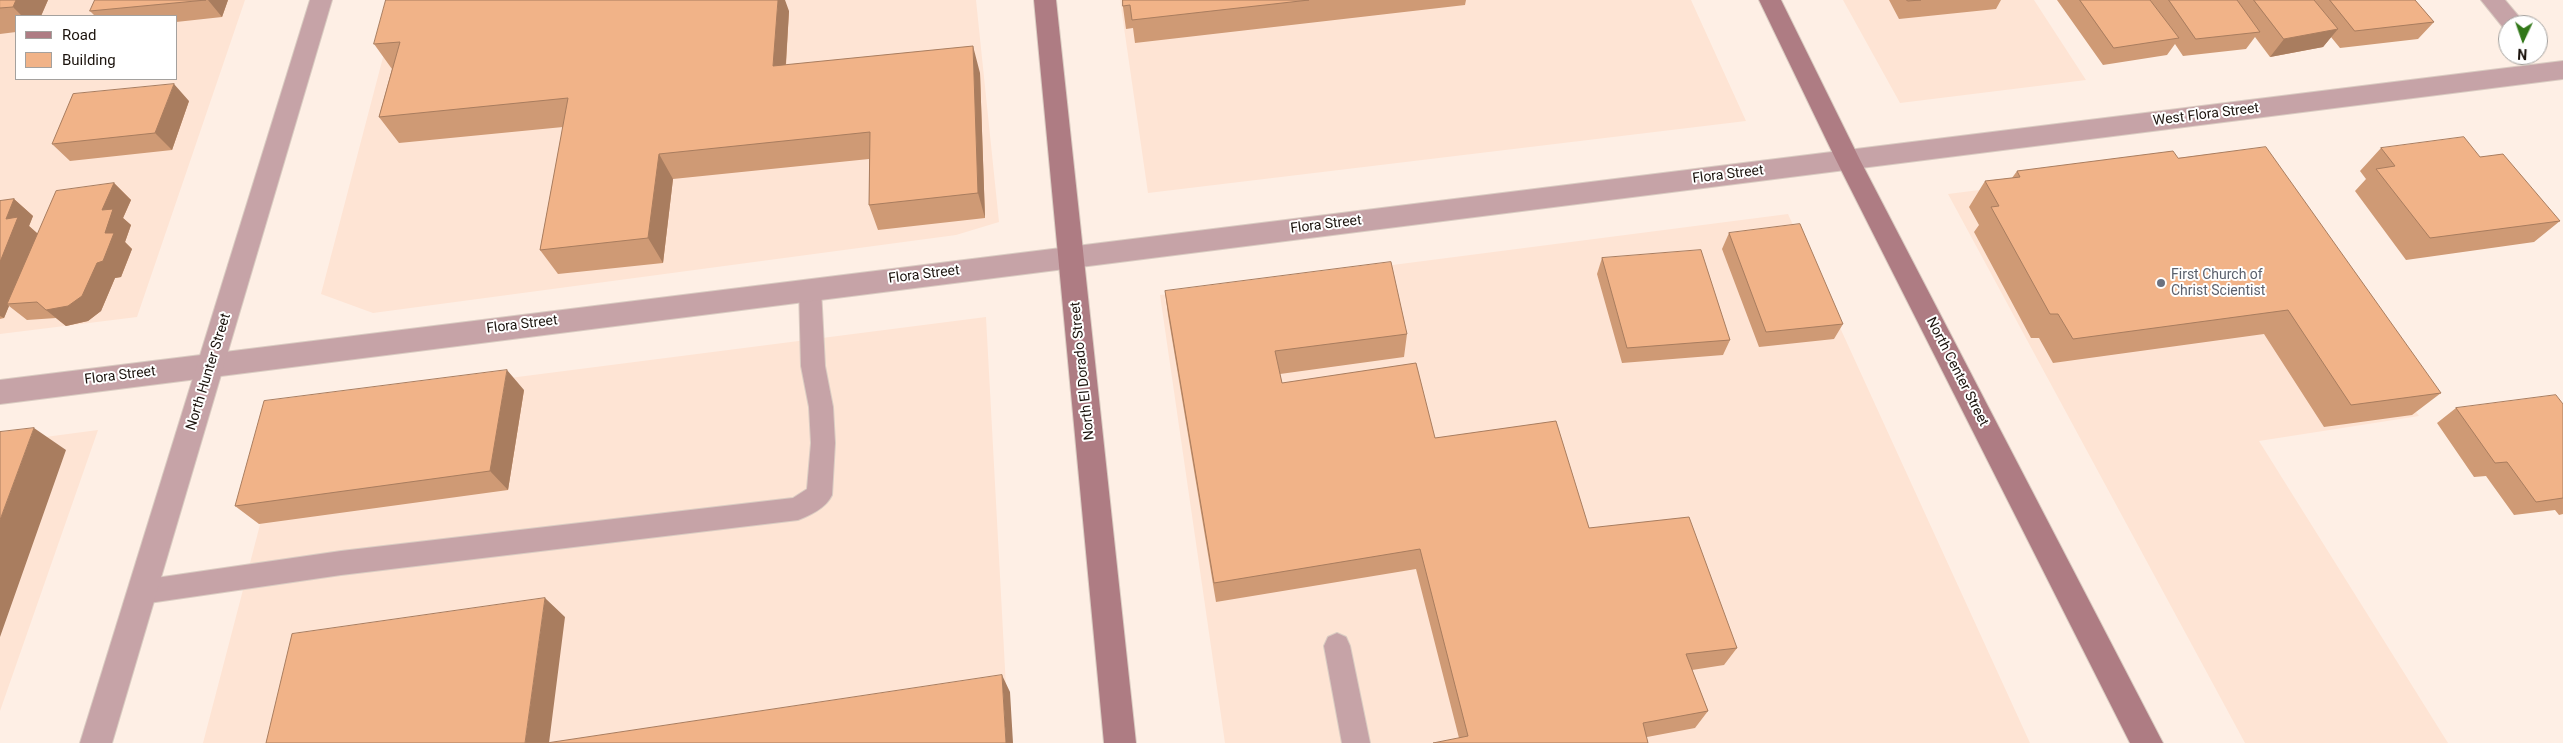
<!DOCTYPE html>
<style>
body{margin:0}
#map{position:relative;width:2563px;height:743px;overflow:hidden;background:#feefe5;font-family:Roboto,sans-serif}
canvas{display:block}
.legend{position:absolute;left:15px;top:15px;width:162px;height:65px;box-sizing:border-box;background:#fff;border:1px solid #a4a19e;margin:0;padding:6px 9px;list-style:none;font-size:15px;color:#1b130d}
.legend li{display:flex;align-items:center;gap:10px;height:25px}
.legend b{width:25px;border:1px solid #a4a19e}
.north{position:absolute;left:2498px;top:15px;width:50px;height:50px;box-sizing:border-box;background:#fff;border:1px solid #a4a19e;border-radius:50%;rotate:183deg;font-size:14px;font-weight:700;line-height:20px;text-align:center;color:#1b130d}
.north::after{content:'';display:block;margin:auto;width:18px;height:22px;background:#317718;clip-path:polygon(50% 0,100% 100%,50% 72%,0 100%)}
</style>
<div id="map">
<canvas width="2563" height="743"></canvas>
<ul class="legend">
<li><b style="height:6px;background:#ae7c83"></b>Road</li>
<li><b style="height:14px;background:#f1b388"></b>Building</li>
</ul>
<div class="north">N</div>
</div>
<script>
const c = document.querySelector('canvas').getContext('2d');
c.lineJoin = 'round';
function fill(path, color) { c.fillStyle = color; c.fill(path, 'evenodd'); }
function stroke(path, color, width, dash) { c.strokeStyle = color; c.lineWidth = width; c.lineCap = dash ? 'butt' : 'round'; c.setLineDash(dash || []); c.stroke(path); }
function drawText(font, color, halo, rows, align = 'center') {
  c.font = font + ' Roboto,sans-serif'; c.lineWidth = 4; c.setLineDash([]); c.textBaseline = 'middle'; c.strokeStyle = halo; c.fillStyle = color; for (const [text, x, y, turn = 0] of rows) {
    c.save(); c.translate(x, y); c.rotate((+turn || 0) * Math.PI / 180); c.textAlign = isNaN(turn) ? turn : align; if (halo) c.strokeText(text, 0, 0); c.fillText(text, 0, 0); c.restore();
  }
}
fill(new Path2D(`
 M0,0H245L137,317L0,334ZM16,16H176V79H16Z
 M398,0H976L999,222L956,235L373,313L321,294Z
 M1120,0H1691L1746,121L1148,193Z
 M1843,0H2034L2086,80L1900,103Z
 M2238,157L2419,416L2259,441L2448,743H2245L1948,194Z
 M1788,214L2030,743H1225L1160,295Z
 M986,317L1009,743H203L291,406Z
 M98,430L0,711V443Z`), '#fee4d4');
const service = new Path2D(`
 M810,280L818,282L821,289L825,366L833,407L835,443L832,495C826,508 811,515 798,520L341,575L142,604L133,601L129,592L133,583L142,580L341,551L793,498L807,489L811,443L809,407L801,366L799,289L802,282Z
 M1337,633L1346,637L1350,646L1370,743H1342L1324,646L1328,637Z`);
const minor = new Path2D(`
 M2481,0H2505L2526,25H2508V31H2506Z
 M2563,61V79L0,404V380Z`);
const tertiary = new Path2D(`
 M310,0H332L112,743H80Z`);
const secondary = new Path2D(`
 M1034,0H1056L1136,743H1104Z
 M1759,0H1781L1860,160L2163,743H2130L1836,160Z`);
stroke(service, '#daccc2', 2);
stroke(minor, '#daccc2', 2);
stroke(tertiary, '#daccc2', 2);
stroke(secondary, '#daccc2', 2);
fill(service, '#c6a3a7');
fill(minor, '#c6a3a7');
fill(tertiary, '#c6a3a7');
fill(secondary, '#ae7c83');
fill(new Path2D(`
 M0,0H48L41,16H16V32L0,34Z
 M95,0H228L222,17L176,22V16H95L90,11Z
 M386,0L789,11L786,65L980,73L985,218L878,230L869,205V159L673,179L663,263L558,274L540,250L563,127L399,143L379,117L392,69L374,44Z
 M1122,0H1466L1465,5L1135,43L1133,28L1126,29Z
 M1889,0H2001L1996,9L1899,19Z
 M2057,0H2415L2434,22L2418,39L2340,48L2331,37L2323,47L2270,57L2255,37L2246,49L2183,56L2175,44L2167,55L2103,65Z
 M189,101L172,150L70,161L52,144Z
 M2381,148L2480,157L2560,221L2534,242L2406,260L2355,191L2366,179L2360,171Z
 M2178,158L2441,393L2412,415L2324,427L2264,334L2053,363L2039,338H2031L1974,232L1979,225L1969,207L1985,181L2012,178L2017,171Z
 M114,183L131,200L123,218L131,225L125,242L132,249L121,277L115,278L101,311L88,321L66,326L56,318L27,320L9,306L4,318L0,319V201L14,199L33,216L29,226L38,234Z
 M1729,233L1843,324L1834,339L1759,347L1722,249Z
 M1602,258L1730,340L1723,355L1622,363L1597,274Z
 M1165,291L1407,334L1404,357L1280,374L1282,383L1435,438L1589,528L1737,648L1724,665L1692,670L1708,711L1695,728L1647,737L1459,738L1416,569L1216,602L1168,315Z
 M524,390L508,490L259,524L235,506Z
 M2563,404V514L2559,515L2555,510L2514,515L2486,476L2474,477L2437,423L2456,408Z`), '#cf9a75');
fill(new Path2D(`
 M16,0H48L41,16H22L13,7Z
 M208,0H228L222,17Z
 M778,0H785L789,11L784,93L773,66Z
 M2338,29L2323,47L2270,57L2284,39Z
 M973,46L980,73L985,218L978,193Z
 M174,84L189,101L172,150L155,133Z
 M659,154L673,179L663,263L648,238Z
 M114,183L131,200L123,218L131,225L125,242L132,249L121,277L115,278L101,311L88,321L66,326L46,310L105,233L102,210Z
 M14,199L33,216L29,226L38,234L7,304L9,306L4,318L0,316V262L6,219Z
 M507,370L524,390L508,490L490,471Z
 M34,428L66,450L0,637V520Z
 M545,598L565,617L549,743H525Z
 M1002,675L1010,692L1013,743H1006Z`), '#a97d5f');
const building = new Path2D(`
 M0,0H16L13,7L0,8Z
 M95,0H206L90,11Z
 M386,0H778L773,66L973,46L978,193L869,205L870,132L659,154L648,238L540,250L568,98L379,117L400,42L374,44Z
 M1123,0H1309L1132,20L1130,5L1123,6Z
 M1907,0H1921L1908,1Z
 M2080,0H2150L2179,38L2114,48Z
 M2169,0H2237L2260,32L2196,39Z
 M2254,0H2314L2338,29L2284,39Z
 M2330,0H2415L2434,22L2355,31Z
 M174,84L155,133L52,144L73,94Z
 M2464,137L2480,157L2503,154L2560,221L2430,238L2376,169L2395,166L2381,148Z
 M2266,147L2441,393L2351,405L2288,310L2073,339L2058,314H2050L1991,207L1999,206L1985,181L2020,177L2017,171L2173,151L2178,158Z
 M114,183L102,210L113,209L105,233H114L103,261L97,263L82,296L68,306L46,310L37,302L7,304L56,191Z
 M14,199L6,219L18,217L0,262V201Z
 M1800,224L1843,324L1766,332L1729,233Z
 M1701,250L1730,340L1627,348L1602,258Z
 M1391,262L1407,334L1275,351L1282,383L1416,363L1435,438L1556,421L1589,528L1689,517L1737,648L1686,654L1708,711L1643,723L1648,743H1433L1468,736L1420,549L1214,583L1165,291Z
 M507,370L490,471L235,506L264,401Z
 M2556,395L2563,404V498L2536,502L2507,462L2495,463L2456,408Z
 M34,428L0,520V432Z
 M545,598L525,743H266L292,634Z
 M1002,675L1006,743H547Z`);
fill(building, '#f1b388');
stroke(building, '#a97d5f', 1);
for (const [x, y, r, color] of [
 [2161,283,5,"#6b7280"]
]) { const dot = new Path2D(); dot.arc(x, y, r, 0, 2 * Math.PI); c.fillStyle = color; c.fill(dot); stroke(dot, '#fff', 2); }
drawText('14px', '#1b130d', '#fff', [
 ["West Flora Street",2206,115,-7],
 ["Flora Street",1728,175,-7],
 ["Flora Street",1326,225,-7],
 ["Flora Street",924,275,-7],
 ["Flora Street",522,325,-7],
 ["North El Dorado Street",1083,371,-96],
 ["North Hunter Street",209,372,-73],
 ["North Center Street",1957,372,63],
 ["Flora Street",120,376,-7]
]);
drawText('14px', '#5b616d', '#fff', [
 ["First Church of",2171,275],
 ["Christ Scientist",2171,291]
], 'left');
</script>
